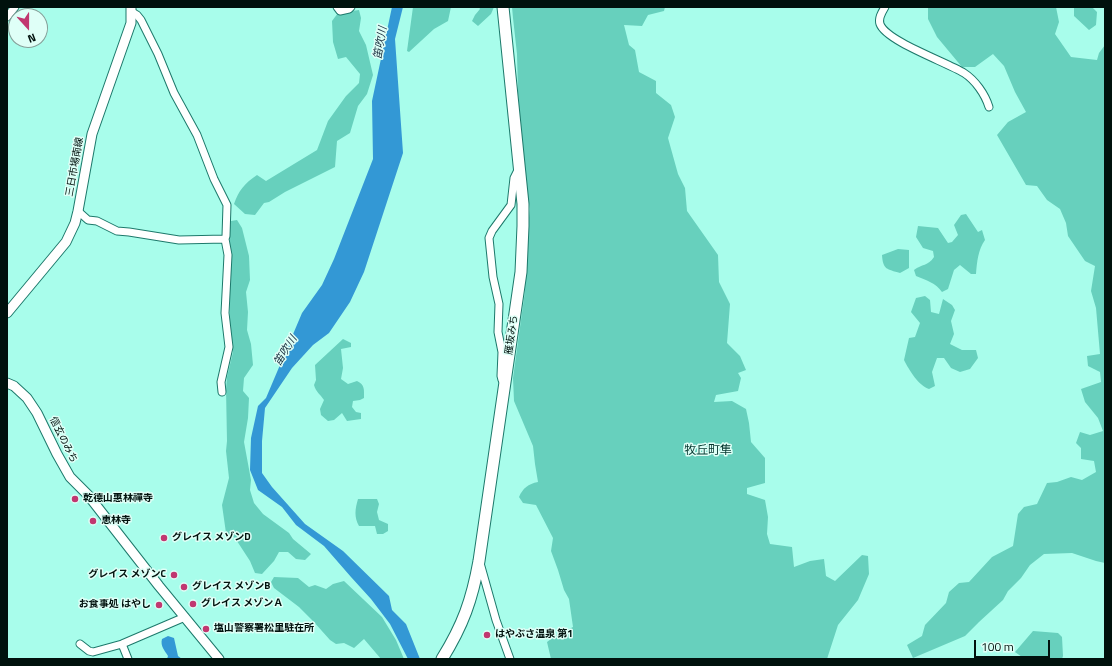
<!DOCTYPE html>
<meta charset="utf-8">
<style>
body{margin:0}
#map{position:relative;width:1112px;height:666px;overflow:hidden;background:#a8fdeb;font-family:"Titillium Web",sans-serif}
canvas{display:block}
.frame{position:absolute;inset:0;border:8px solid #00110d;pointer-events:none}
.north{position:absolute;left:8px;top:8px;width:40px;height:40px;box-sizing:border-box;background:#dffff7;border:1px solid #86a099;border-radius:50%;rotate:159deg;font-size:11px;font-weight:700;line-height:16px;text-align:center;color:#00110d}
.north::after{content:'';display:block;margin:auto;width:14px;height:18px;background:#c13770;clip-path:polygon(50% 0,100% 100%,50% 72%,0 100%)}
.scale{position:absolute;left:974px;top:640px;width:76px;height:18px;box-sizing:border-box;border:2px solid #00110d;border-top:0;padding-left:5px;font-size:12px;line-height:14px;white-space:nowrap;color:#00110d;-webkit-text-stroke:3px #dffff7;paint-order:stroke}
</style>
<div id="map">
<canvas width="1112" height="666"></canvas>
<div class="frame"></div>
<div class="north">N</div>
<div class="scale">100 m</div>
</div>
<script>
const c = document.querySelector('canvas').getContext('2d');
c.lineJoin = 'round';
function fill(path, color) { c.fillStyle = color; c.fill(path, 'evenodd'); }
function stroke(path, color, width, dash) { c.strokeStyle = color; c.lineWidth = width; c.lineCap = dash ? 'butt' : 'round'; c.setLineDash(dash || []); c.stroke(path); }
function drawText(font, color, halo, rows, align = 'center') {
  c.font = font + ' "Titillium Web","Noto Sans JP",sans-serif'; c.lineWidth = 3; c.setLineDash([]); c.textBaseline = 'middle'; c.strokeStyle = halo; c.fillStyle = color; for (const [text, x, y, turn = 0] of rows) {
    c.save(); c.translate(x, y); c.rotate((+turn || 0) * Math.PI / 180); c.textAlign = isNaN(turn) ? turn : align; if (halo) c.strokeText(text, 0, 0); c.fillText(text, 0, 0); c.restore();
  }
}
fill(new Path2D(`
 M413,7H451L448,21L434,29L409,52L407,51Z
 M479,7H494L491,14L478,26L472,21L475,15L480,9Z
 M512,7H665L664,11L648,15L642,26L624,25L629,45L635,50L639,72L656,81V93L671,105L675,117L668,138L678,174L685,188L687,211L718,255L719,282L730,304L727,343L740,356L746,370L738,373L741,378L738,391L716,395L714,402L732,401L746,409L749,423L751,442L765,458V483L747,488V494L765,500L768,517L767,534L770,544L792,547L794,567L810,561L824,559L826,576L835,581L862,555L868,556L869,574L858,600L838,625L827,659H551L547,642L555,636L573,627L569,599L564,590L558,570L551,551L553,538L536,505L523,503L519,497C523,488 528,484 538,482L535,464L533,446L514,401L513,378L525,291L526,244L530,209L524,172L518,93L517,54L513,18Z
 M928,7H1056L1059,22L1055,34L1071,57L1097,60L1099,53L1105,45V563L1096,561L1072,553L1044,554L1030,565L1021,578L1008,591L1003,600L979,622L965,636L913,658L907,645L922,636L925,625L946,603L949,592L959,583L969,582L992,557L1013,546L1018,514L1024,507L1037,504L1047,483L1057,482L1071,477L1082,480L1096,472L1094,461L1081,459V448L1076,443L1080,432L1090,435L1103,431L1098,418L1085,402L1081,389L1101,382L1100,372L1088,366L1087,356L1100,354L1096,308L1091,291L1095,266L1085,261L1068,236L1066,223L1060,209L1047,200L1037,186L1026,185L997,135L1008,122L1026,112L1015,92L1004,66L993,54L975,67H962L937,37L928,19Z
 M1074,7H1092L1097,12L1096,25L1089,30L1074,16Z
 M359,10L361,18L359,31L366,45L373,75L367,94L358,106L350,133L337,141L335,167L285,192L269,202L264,203L255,215L245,214L234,204C239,190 244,184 257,175L266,181L317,150L328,121L346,96L359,83L360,74L346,57L338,59L333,42L332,21L338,13Z
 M966,214L978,232L982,230L985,240C978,250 977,262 976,274H971L960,265L954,270L948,289L942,292C936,283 926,280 916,276L914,270C922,264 928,266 934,257L933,251L923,248L916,237L918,226L938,228L948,243L952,242L958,235L954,225L961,215Z
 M237,220L242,228L249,256L250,280L246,292L248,312L247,330L251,344L253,365L244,378L243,391L249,398L248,418L244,442L251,480L250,490L254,503L263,514L289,533L293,539L311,554L305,560L296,559L288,552H279L274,561L262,574L255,573L250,561L235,538L226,533L222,505L229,478L226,451L227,441L226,389L227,377L233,352L230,326L229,284L231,256L229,234L231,221Z
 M898,249L909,250V268L900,273C887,269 883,270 882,255Z
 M925,296L930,300L931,312L939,314L943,299L952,305L955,310L951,321L954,334L950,344L962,350H976L978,358L970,369L960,372L951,368L944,358H937L932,372L935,386L929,389C919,386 909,370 904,360L909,338L915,337L920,323L911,312L916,298Z
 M343,339L351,343V347L341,349L343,368L341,379L348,384L357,381C365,385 364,389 364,398L360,400L353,401L352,407L356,412L361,413V419L347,421L342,413L334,420L328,421L321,415L320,409L324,400C320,394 316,392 314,385L316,380L315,365Z
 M358,499H377L379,504L377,512L379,520L388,524V531L383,534H377L375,526H359C354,517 355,509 358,499Z
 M274,577L298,578L309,587L315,585L326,589L333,584L344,581L382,617L396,640L404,659H381L364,639L354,648L344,643L336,644L330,640L313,621L299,607L274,588L271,582Z
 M1033,631L1058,633L1062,637L1063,656L1062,659H1022V657L1015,652Z`), '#67d0bd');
fill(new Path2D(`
 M392,7H403L395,39L403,153L364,272L350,302L329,333L313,345L292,368L265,408L262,441V473L272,487L305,524L343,551L389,596L392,610L406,624L420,659H408L390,624L371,599L351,577L324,546L296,525L282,507L258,490L250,470L251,438L258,406L266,398L302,313L322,285L334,259L373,159L372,101Z
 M168,636L174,638L178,656L182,659H167L168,656C165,651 160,646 162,639Z`), '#3398d5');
const minor = new Path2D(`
 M337,7L340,11L349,9L351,7
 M885,7C882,12 878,18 880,24C886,41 946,62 964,73C975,80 985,94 989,107
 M7,17L15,7
 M78,211L88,220L97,221L117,231L129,232L179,240L225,239L226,236L227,205L214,179L197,135L174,93L158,54L141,20L137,15L132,12
 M502,380L501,376L502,352L498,332L499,304L493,277L489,238L492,231L511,205L514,178L519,168
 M222,392L221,382L229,347L225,313L228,255L225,239
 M480,563L496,620L510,659
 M80,644L89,651L93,652L122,644L185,617
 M122,644L128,659`);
const major = new Path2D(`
 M7,313L66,242L75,223L78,211L92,134L131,23V7
 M7,383L14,386L27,398L37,413L57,454L70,477L88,495L159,586L219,659`);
const highway = new Path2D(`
 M442,659C463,625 472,600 479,561L521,272L523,226V204L503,7`);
stroke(minor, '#1d796b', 9);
stroke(major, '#1d796b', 11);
stroke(highway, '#1d796b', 13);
stroke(minor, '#fff', 7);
stroke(major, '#fff', 9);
stroke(highway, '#fff', 11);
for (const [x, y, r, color] of [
 [75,499,4,"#c13770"],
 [93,521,4,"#c13770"],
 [164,538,4,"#c13770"],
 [174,575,4,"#c13770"],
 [184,587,4,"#c13770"],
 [193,604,4,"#c13770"],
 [159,605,4,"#c13770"],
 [206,629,4,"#c13770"],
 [487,635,4,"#c13770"]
]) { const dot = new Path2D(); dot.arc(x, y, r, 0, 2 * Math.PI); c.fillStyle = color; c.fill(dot); stroke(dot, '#dffff7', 1.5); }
drawText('10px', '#00110d', '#dffff7', [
 ["三日市場南線",75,167,-80],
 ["雁坂みち",512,335,-82],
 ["信玄のみち",63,440,63]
]);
drawText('bold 10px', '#00110d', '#dffff7', [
 ["乾德山惠林禪寺",83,499],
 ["恵林寺",101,521],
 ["グレイス メゾンD",172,538],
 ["グレイス メゾンC",166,575,"right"],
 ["グレイス メゾンB",192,587],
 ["グレイス メゾンＡ",201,604],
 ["お食事処 はやし",151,605,"right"],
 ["塩山警察署松里駐在所",214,629],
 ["はやぶさ温泉 第1",495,635]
], 'left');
drawText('italic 11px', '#1c3140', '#dffff7', [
 ["笛吹川",381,43,-80],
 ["笛吹川",286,351,-58]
]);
drawText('12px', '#04362e', '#dffff7', [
 ["牧丘町隼",708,451]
]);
</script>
